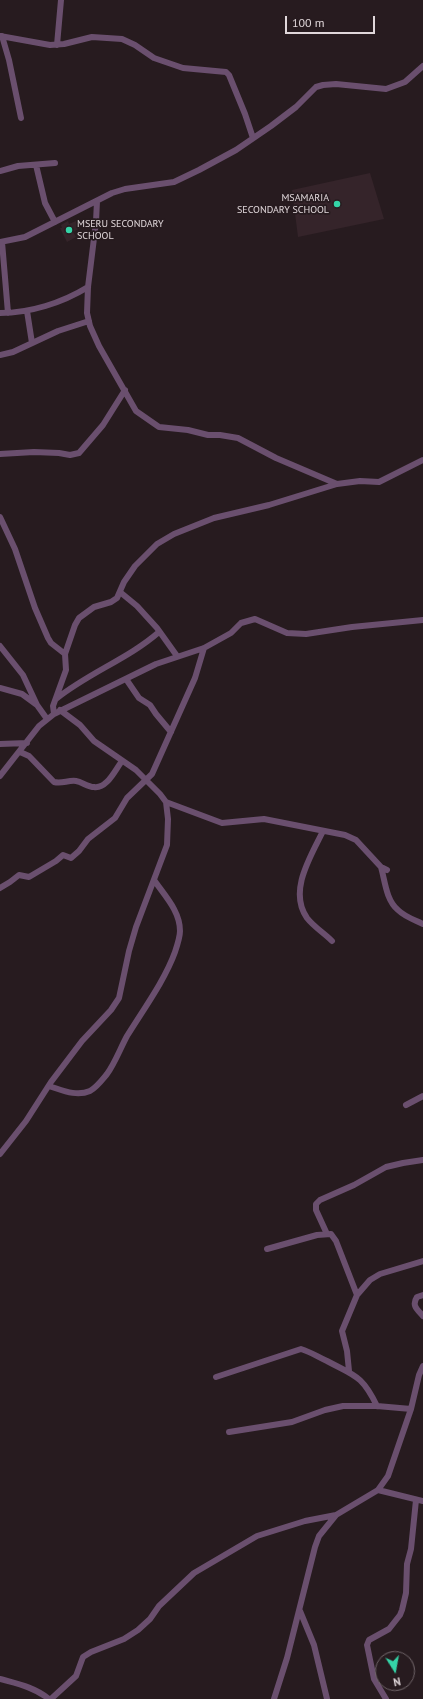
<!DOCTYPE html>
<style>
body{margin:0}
#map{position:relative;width:423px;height:1699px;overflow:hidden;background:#271b1f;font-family:"PT Sans",sans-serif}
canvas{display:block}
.north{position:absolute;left:375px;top:1651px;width:40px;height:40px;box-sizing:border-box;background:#271b1f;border:1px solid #71666a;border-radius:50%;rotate:169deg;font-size:11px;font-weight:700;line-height:16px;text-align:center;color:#e0d7da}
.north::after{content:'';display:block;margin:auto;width:14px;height:18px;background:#34d4a7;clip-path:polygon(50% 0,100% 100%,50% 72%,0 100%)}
.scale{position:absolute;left:285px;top:16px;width:90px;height:18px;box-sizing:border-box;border:2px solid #e0d7da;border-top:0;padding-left:5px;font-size:12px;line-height:14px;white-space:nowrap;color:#e0d7da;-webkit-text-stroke:3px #271b1f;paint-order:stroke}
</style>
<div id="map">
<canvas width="423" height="1699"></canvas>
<div class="north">N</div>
<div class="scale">100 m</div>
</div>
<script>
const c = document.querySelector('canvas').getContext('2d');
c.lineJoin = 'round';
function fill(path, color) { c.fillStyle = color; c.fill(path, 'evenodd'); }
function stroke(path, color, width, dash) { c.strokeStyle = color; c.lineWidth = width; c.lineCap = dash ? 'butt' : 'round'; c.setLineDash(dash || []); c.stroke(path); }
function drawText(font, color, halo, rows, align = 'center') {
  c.font = font + ' "PT Sans",sans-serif'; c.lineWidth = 3.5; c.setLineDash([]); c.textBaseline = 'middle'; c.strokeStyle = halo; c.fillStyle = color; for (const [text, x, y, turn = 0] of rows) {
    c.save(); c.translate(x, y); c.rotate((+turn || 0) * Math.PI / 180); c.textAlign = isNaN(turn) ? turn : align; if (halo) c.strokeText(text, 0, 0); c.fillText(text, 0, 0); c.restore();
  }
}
fill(new Path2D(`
 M370,173L384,219L298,237L292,190Z
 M68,221L69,224L76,221L80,228L73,232L76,237L67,242L60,228H62L61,225Z`), '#35242a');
stroke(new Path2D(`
 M0,36L50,45L64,44L92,37L122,39L135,45L154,58L183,68L226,72L229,75L245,114L253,138
 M2,36L9,60L21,118
 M57,45L61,0
 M36,165L45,203L55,222
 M0,171L18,166L55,163
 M97,201L96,222L88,287L87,313L90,326L99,346L136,411L159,427L188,430L208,435H220L238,438L276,458L337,484
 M0,242L25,237L112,193L125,189L174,182L199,170L236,150L271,126L296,107L316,87L323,85L336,84L386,89L405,82L423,66
 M2,242L8,313
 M27,311L32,343
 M0,313C30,313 62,303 88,287
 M0,355L13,352L58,331L89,321
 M0,454L34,452L59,453L70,455L79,453L103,425L125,390
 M0,517L15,549L35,608L48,638L51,643L65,654
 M120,592L137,606L157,628L177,656
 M0,646L23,675L37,705
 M126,679L139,698L150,705L156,714L171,732
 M0,688L22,694L37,705L47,719
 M56,699C88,673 128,659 159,632
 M54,714L53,706L66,670L65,654L75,625L79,618L94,607L111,602L117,598L124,582L135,566L157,544L174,534L214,518L269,505L337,484L360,481L379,482L423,460
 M0,744L27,743
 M20,752L29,756L54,782C62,784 68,780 76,781C82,782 88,787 94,787C107,789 115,770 122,761
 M0,776L39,726L54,714L156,664L204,648L231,633L241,623L255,619L287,633L306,634L352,627L423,620
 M166,802L222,823L264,819L345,835L356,840L381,867L387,870
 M323,831C311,856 288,891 307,918C314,927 324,933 332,941
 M381,867C385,881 386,900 398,910C405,917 415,920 423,924
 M0,888L10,882L19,875L29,877L56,861L63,855L71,858L79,851L88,839L115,818L127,798L152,774L195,678L204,648
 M49,1086C62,1090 76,1097 90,1091C97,1087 102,1080 107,1074C115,1063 120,1049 127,1036C143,1010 165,980 175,952C177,946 180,937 180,931C180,911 165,896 154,880
 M406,1105L423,1096
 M0,1154L26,1121L51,1082L82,1041L111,1010L119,998L129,951L136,927L167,845L168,819L166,802L160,794L136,770L94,741L80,725L60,710
 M327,1234L316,1210V1204L320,1200L354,1185L386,1167L403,1163L423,1160
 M267,1249L317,1235L331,1234L336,1241L357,1295
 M423,1295L417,1297C411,1306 418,1310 423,1316
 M349,1371L347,1351L342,1331L357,1295L370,1280L380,1274L423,1261
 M216,1377L301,1349C311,1352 318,1357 327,1361C355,1376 362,1375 377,1406
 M229,1432L292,1422L325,1410L343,1406H377L411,1409
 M378,1490L423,1501
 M300,1611L314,1645L327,1699
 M0,1679C18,1684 34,1687 49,1699
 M51,1699L76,1676L83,1657L91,1652L124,1639L138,1630L150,1619L159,1606L194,1573L257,1536L305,1521L336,1515
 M274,1699L287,1658L315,1547L319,1536L336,1515L378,1490L388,1476L411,1409L419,1375L423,1366
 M386,1699L374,1679L367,1645L369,1640L389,1629L400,1615L402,1610L406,1593L407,1564L411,1549L416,1500`), '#6a4f6e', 6);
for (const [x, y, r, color] of [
 [337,204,4,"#34d4a7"],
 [69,230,4,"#34d4a7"]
]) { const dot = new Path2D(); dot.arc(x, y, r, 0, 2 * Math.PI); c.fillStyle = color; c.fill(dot); stroke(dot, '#271b1f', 1.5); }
drawText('10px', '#e0d7da', '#271b1f', [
 ["MSAMARIA",329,198],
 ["SECONDARY SCHOOL",329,210],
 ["MSERU SECONDARY",77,224,"left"],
 ["SCHOOL",77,236,"left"]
], 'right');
</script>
